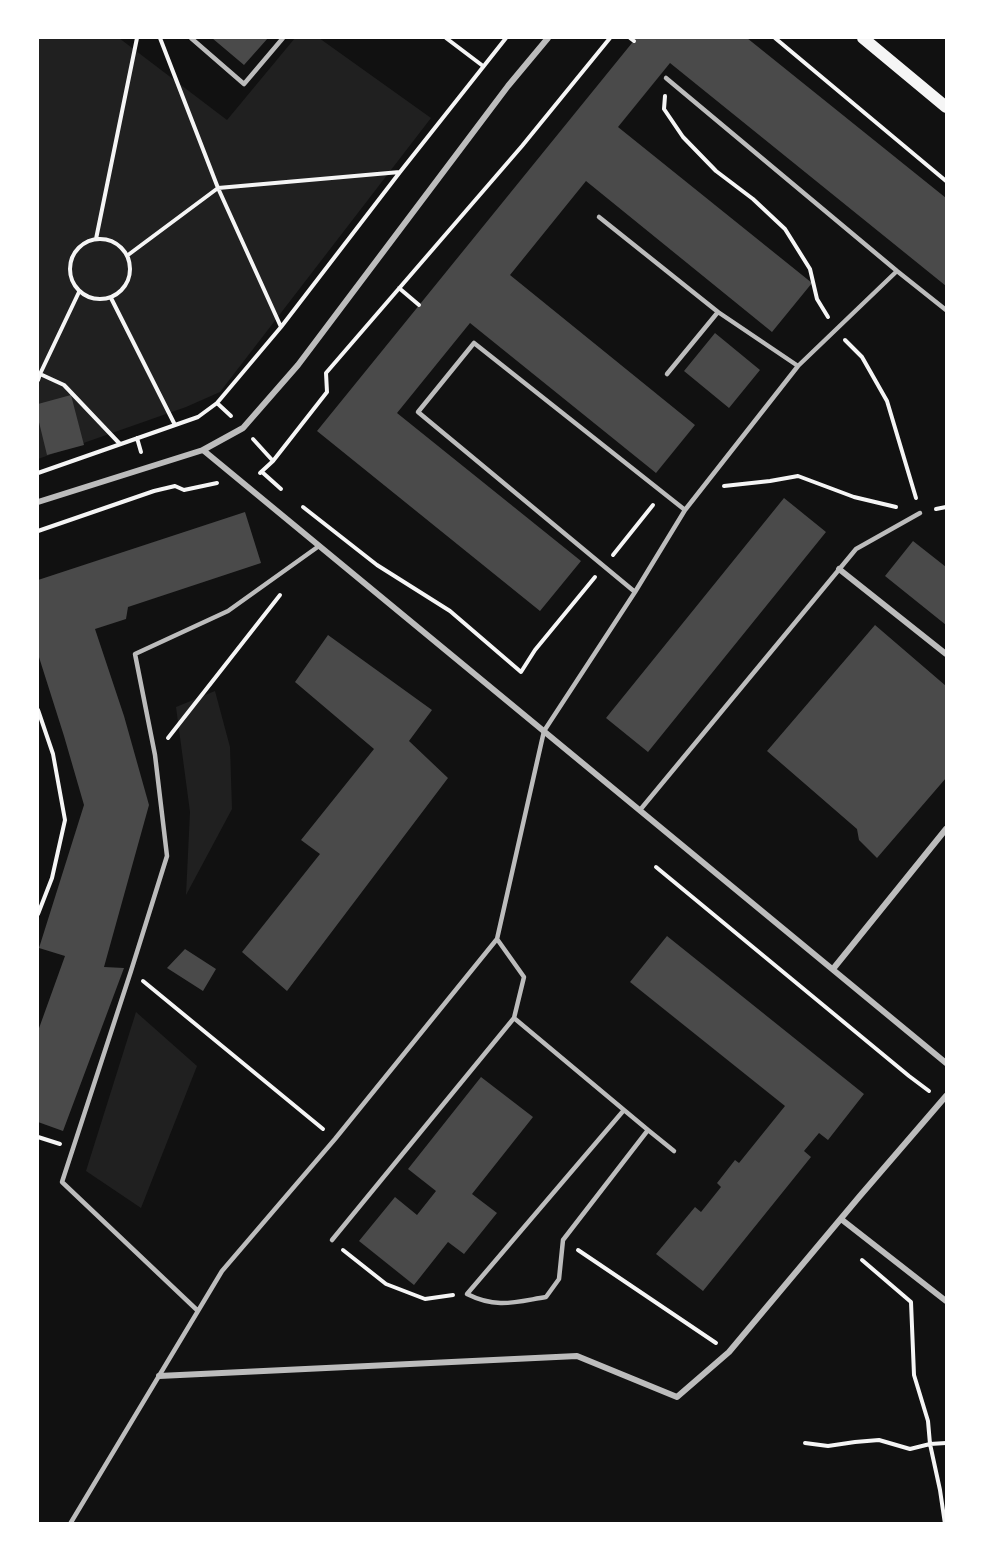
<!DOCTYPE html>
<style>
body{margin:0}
#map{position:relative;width:984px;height:1561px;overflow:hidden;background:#111;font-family:Mulish,sans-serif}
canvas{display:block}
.frame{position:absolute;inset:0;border:39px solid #fff;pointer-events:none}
</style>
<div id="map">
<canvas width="984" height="1561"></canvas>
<div class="frame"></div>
</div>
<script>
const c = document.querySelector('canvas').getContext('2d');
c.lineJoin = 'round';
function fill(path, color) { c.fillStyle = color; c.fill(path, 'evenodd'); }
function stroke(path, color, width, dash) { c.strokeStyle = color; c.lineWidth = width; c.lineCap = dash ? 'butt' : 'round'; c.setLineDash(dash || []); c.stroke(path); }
fill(new Path2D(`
 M38,38H119L227,120L295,38H319L431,118L220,392L186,407L38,459Z
 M215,691L230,747L232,809L186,895L190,812L176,707Z
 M136,1012L197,1066L141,1208L86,1171Z`), '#202020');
fill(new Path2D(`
 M212,38H268L244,65Z
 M636,38H747L946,198V286L670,63L618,127L812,283L772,332L586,181L510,275L695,425L656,473L470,323L397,413L581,561L540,611L317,431Z
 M715,333L760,370L729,408L684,371Z
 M71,395L84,445L47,455L38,418V404Z
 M784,498L826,532L648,752L606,718Z
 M245,512L261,563L128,607L126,619L95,629L124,716L149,805L104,967L124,968L63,1131L38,1122V1031L65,956L39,948L84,805L64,736L38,654V580Z
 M913,541L946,567V625L885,576Z
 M875,625L946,686V778L877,858L859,840L857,829L767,751Z
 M328,635L432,710L409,741L448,778L287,991L242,952L320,854L301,840L374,749L295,682Z
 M667,936L864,1094L828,1140L819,1133L804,1151L811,1157L703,1291L656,1254L695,1207L701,1212L721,1187L717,1183L735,1160L739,1163L785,1106L630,982Z
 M185,949L216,969L203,991L167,968Z
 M481,1077L533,1117L472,1194L497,1213L464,1254L448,1242L414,1285L359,1241L395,1197L417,1215L436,1191L408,1169Z`), '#4a4a4a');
stroke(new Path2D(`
 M160,38L218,188L281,327
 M446,38L483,66
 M630,38L634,41
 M775,38L946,181
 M665,96L664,109L683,137L716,171L753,199L785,229L810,269L817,299L828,317
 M70 269a30 30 0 1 1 60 0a30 30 0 1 1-60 0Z
 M96,239L137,38
 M128,255L218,188L400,172
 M399,288L419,305
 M79,292L40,374L64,385L120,444
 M111,298L175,425
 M845,340L862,357L887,401L916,498
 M38,380L40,374
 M231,416L217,403L281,327L400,172L506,38
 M137,438L141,452
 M253,439L273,461
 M262,472L281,489
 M38,473L198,417L217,403
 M260,473L273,461L327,392L326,373L522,146L610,38
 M724,486L770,481L798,476L854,497L896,507
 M303,507L377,565L450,611L521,672L535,650L595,577
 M936,509L946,507
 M38,531L154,491L175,486L184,490L217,483
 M613,555L653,505
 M38,710L53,754L65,820L52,878L38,914
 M168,738L280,595
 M656,867L909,1076L929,1091
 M143,981L323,1129
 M38,1137L60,1144
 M343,1250L386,1284L425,1299L453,1295
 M578,1250L716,1343
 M862,1260L911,1302L914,1375L928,1421L930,1444L940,1490L945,1524
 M805,1443L828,1446L855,1442L879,1440L910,1449L930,1444L946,1443`), '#f5f5f5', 4);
stroke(new Path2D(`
 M191,38L244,84L283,38
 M666,78L897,271L946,310
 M599,217L718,312L798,366
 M667,374L718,312
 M635,592L418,412L474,343L685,510
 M640,810L856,549L920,513
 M514,1018L624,1110L467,1294C497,1309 515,1302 546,1297L559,1279L563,1240L648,1130L674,1151
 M624,1110L648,1130
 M332,1240L514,1018L524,977L497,939L544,731L635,592L685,510L798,366L897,271
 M198,1311L62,1182L131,971L167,856L155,755L135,654L228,611L319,546
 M70,1524L222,1271L335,1139L497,939`), '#bcbcbc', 4.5);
stroke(new Path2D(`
 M203,450L946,1063
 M38,502L203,450L243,428L298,365L508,86L548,38
 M839,569L946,654
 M833,969L946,829
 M841,1219L946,1301
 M159,1376L577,1356L677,1397L729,1352L859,1197L946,1096`), '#bcbcbc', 6);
stroke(new Path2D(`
 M863,38L946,107`), '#f5f5f5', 12);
</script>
